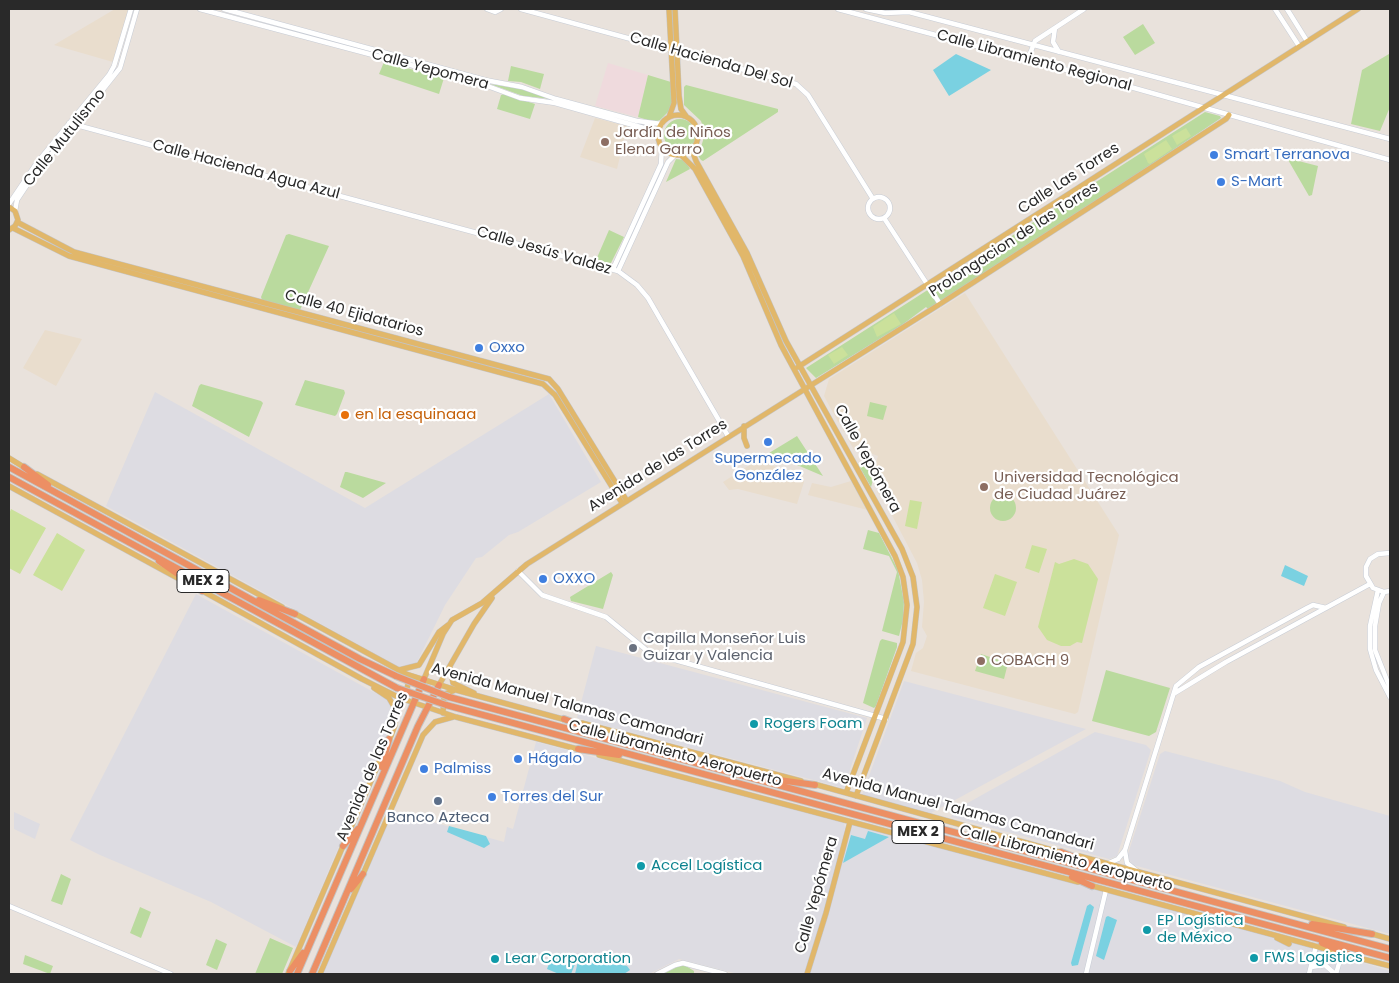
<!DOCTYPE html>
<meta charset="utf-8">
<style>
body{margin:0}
#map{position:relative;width:1399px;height:983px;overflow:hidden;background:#e9e2dc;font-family:Poppins,sans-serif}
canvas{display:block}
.frame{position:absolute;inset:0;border:10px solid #292929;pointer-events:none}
</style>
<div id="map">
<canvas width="1399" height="983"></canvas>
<div class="frame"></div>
</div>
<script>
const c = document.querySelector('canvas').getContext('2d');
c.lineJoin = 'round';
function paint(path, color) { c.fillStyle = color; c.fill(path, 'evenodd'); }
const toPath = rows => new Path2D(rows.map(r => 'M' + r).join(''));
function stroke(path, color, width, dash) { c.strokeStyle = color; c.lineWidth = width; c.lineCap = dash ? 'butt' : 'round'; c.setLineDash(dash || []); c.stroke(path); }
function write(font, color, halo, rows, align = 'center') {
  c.font = font + ' Poppins,sans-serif'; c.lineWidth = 4.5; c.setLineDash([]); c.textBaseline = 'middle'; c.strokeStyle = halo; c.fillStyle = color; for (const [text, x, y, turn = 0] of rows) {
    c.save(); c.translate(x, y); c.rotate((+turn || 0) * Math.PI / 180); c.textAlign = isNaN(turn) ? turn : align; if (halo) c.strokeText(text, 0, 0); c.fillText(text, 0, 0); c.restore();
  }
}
const industrial = toPath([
 [155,392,365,508,549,394,601,482,518,532,509,535,482,557,476,558,445,605,416,664,398,666,106,506],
 [196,594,386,699,393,708,394,716,296,947,211,902,100,855,70,840],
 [596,646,867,718,844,788,577,718],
 [904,681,1086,729,931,813,862,795],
 [1095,732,1146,745,1151,750,1117,856,1109,859,951,817,955,810],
 [536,742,844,823,845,828,830,893,851,824,1303,945,1390,971,1390,974,738,974,679,959,649,974,323,974,392,814,397,812,504,842,507,827,513,829],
 [1165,751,1280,781,1305,792,1390,816,1390,934,1133,865,1127,857,1160,754],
 [14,812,40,824,35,839,14,829]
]);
const education = toPath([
 [115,9,129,9,113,62,54,45],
 [595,118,627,126,617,169,580,157],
 [965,293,1119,535,1078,712,1075,714,911,671,916,653,923,648,927,636,922,627,924,602,922,580,917,563,883,498,877,492,880,485,882,485,884,475,879,473,875,466,878,456,870,453,870,457,854,450,848,439,849,433,843,431,843,424,838,422,824,396,829,379],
 [45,330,82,339,56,386,23,368],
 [759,459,803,480,804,482,797,504,738,489,729,490,723,482],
 [851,481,868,510,808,495,812,483,831,487]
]);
const medical = toPath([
 [608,63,648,75,638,117,595,106]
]);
const green = toPath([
 [1143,24,1155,43,1135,55,1123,37],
 [1389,54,1390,107,1380,131,1351,124,1362,70],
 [384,62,444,78,439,94,379,74],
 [511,66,544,74,540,89,521,82,508,81],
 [648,75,671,82,671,109,660,120,654,122,638,117],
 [490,84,522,89,551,99,523,96],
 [686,85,778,109,778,112,703,161,701,160,697,154,701,147,705,134,701,121,684,105,684,87],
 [504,94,535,104,530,119,497,109,501,95],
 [1205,112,1220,116,1221,118,971,285,928,309,926,307,902,325,816,378,806,368],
 '664 135a16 16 0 1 1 32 0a16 16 0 1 1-32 0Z',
 [1287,158,1318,166,1312,195,1309,196],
 [676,159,685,160,690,169,666,182],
 [609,230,624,237,610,265,596,260],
 [289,234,329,246,300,310,262,300,261,297,286,235],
 [305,380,344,390,345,393,337,414,335,416,295,405],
 [201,384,261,401,263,403,249,437,192,406,199,386],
 [870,402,887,406,883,420,867,416],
 [797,436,823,476,769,453],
 [861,463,872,471,874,476,871,487,858,464],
 [345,472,347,472,386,483,363,498,340,487],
 '990 508a13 13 0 1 1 26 0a13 13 0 1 1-26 0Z',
 [868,530,879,533,898,570,904,602,903,620,899,636,882,631,897,572,889,556,863,549],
 [611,572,613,575,603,609,571,601,570,597],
 [882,639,897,643,897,647,876,706,874,708,863,703,880,641],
 [981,654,1008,663,1004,679,975,671],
 [1106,670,1170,688,1156,732,1149,736,1092,721],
 [61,874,71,879,62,905,51,901],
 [140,907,151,912,141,938,130,933],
 [270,938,293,948,282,974,255,974],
 [216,939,227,944,217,970,206,965],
 [25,955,53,966,50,974,23,964],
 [683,964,694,971,694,973,663,974]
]);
const pitch = toPath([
 [1186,128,1191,136,1177,145,1172,136],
 [1166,140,1172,149,1150,164,1148,163,1144,154],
 [894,313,901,324,877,337,873,327],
 [842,347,848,355,834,364,828,355],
 [910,500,922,502,917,529,905,526],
 [11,509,46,528,20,574,9,568,9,514],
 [57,533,85,550,62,591,33,575],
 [1032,545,1047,549,1039,573,1025,568],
 [1074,559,1088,564,1098,579,1082,643,1077,642,1070,646,1061,646,1047,640,1038,627,1055,562,1059,564],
 [995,574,1017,582,1005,616,983,608]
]);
const water = toPath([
 [956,54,991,70,949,96,933,70],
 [1285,565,1308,576,1304,586,1281,576],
 [449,826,486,836,490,844,484,848,447,832],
 [868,831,889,837,843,863,851,835,865,839],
 [1090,904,1094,907,1078,965,1072,966,1071,963,1087,906],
 [1108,916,1117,920,1104,960,1096,956,1106,917],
 [552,956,575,964,571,974,559,974,547,969],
 [581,956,627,966,630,970,624,974,575,974,579,957]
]);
const minor = toPath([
 [200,9,482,84,520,98,555,103,658,132],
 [224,9,485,80,522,87,556,99,637,121,662,124],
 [487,9,495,12,501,9],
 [521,9,796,84,808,95,873,199],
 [838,9,1127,86,1390,160],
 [866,9,885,13,909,12,1390,139],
 [1275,9,1299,46],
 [1287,9,1307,41],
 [1055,28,1053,42,1059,52],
 [1028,59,1035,41,1084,9],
 [69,123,618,271,637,285,648,298,728,436],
 '868 208a11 11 0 1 1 22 0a11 11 0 1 1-22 0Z',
 [9,204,36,164,109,75,114,66,131,9],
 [15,211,17,200,27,185,120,68,137,9],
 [884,218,940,304],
 [613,269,661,164,662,147],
 [618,271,668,162,675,155],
 [1390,553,1378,554,1370,559,1366,567,1366,576,1373,588,1384,592,1390,591],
 [518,571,542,595,606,617,650,653,886,719],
 [1378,590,1370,626,1370,649,1376,670,1390,697],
 [1384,592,1379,603,1375,626,1375,650,1390,688],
 [1175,693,1226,662,1370,584],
 [1125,851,1127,863,1137,871],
 [1109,863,1118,859,1125,850,1176,686,1199,667,1307,608,1313,605,1326,608],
 [9,906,171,974],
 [1311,967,1325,965,1335,974],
 [657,974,675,965,683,963,725,974],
 [1086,974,1106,890],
 [1309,974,1316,946],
 [1336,974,1342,953]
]);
const major = toPath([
 [675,9,679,96,681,109,686,116],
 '658 135a20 20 0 1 1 40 0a20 20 0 1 1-40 0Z',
 [669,117,674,103,669,9],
 [692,150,696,161,747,253,786,341,902,549,913,577,917,607,913,644,856,796],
 [681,155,695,169,743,256,781,345,895,556,903,577,907,605,903,642,846,793],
 [9,207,15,211,18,220,15,226,9,230],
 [17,222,74,252,549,379,558,389,627,501],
 [13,228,69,256,543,384,555,395,622,503],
 [798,367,1358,9],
 [744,426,744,438,747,446],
 [9,458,27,469],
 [37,474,282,607],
 [9,486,183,581],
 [199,589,362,679,400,698,456,717,581,750],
 [292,612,406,674,456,690,566,720],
 [450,668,453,683,474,693],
 [399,670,419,665,439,632,448,625],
 [424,679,443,634,452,620,482,603,527,564,940,304,1226,119,1229,115],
 [439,685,474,624,492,598],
 [374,688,389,698,396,710,395,725,389,741],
 [400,698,407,689,409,679],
 [443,713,444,694,453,691],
 [582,723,801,781],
 [599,755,1078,882],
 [814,784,1063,853],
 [1079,856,1344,927],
 [1089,885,1337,952],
 [1369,933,1390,939],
 [1277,938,1289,944],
 [1347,955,1390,966],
 [288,974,383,753],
 [320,974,423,735,435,722,453,717],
 [807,974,826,913,850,822]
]);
const highway = toPath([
 [9,467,360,659,396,676],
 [24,467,48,485],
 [9,477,397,688],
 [159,561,202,591],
 [259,600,295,614],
 [449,697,1390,949],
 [446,705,1390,958],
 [564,719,601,733],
 [578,749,619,755],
 [382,767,389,739],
 [772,779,815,785],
 [343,846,358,829],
 [1061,852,1102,868],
 [1072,877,1092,886],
 [351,889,363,874],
 [1312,924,1372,934],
 [1322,943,1350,955],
 [290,971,303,953],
 [297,974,424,679],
 [312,974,418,726,439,685]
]);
const highwayBridge = toPath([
 [396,676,449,697],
 [397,688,446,705]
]);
const markers = [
 [605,142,5,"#8d6e63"],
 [1214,155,5,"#3f7fe0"],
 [1221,182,5,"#3f7fe0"],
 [479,348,5,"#3f7fe0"],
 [345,415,5,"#e8710a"],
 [768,442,5,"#3f7fe0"],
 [984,487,5,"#8d6e63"],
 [543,579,5,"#3f7fe0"],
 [633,648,5,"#6b7280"],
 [981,661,5,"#8d6e63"],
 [754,724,5,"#0f9aa8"],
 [518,759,5,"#3f7fe0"],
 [424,769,5,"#3f7fe0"],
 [492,797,5,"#3f7fe0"],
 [438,801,5,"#5c6f8a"],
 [641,866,5,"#0f9aa8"],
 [1147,930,5,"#0f9aa8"],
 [1254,958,5,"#0f9aa8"],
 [495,959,5,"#0f9aa8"]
];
const shields = [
 [203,581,52],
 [918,832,52]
];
const shieldNames = [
 ["MEX 2",203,581],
 ["MEX 2",918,832]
];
const streetNames = [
 ["Calle Hacienda Del Sol",711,61,16],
 ["Calle Libramiento Regional",1034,61,15],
 ["Calle Yepomera",430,70,15],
 ["Calle Mutulismo",65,138,-51],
 ["Calle Hacienda Agua Azul",246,170,15],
 ["Calle Las Torres",1069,179,-33],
 ["Prolongacion de las Torres",1014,240,-33],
 ["Calle Jesús Valdez",544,251,16],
 ["Calle 40 Ejidatarios",354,314,15],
 ["Calle Yepómera",867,459,61],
 ["Avenida de las Torres",658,466,-32],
 ["Avenida Manuel Talamas Camandari",567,705,15],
 ["Calle Libramiento Aeropuerto",675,754,15],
 ["Avenida de las Torres",373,767,-67],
 ["Avenida Manuel Talamas Camandari",958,810,15],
 ["Calle Libramiento Aeropuerto",1066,859,15],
 ["Calle Yepómera",817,895,-74]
];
const educationNames = [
 ["Jardín de Niños",615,133],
 ["Elena Garro",615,150],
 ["Universidad Tecnológica",994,478],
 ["de Ciudad Juárez",994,495],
 ["COBACH 9",991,661]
];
const shopNames = [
 ["Smart Terranova",1224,155],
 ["S-Mart",1231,182],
 ["Oxxo",489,348],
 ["Supermecado",768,459,"center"],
 ["González",768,476,"center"],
 ["OXXO",553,579],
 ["Hágalo",528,759],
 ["Palmiss",434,769],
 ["Torres del Sur",502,797]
];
const foodNames = [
 ["en la esquinaaa",355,415]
];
const worshipNames = [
 ["Capilla Monseñor Luis",643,639],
 ["Guizar y Valencia",643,656]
];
const cultureNames = [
 ["Rogers Foam",764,724],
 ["Accel Logística",651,866],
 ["EP Logística",1157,921],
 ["de México",1157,938],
 ["FWS Logistics",1264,958],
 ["Lear Corporation",505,959]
];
const serviceNames = [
 ["Banco Azteca",438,818]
];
paint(industrial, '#dddce2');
paint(education, '#e9ddcd');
paint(medical, '#efdadd');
paint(green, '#bada9e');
paint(pitch, '#cbe19b');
paint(water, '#7ad1e1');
stroke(minor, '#c7ccd5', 5.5);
stroke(major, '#c3c3c3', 6);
stroke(highway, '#c3c3c3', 8);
stroke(minor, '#fff', 4.5);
stroke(major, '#e1b76a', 5);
stroke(highway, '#ec8f64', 6);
stroke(highwayBridge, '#c3c3c3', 8, []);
stroke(highwayBridge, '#ec8f64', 6);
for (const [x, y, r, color] of markers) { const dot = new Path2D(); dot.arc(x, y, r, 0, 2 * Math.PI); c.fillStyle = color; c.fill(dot); stroke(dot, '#fff', 2); }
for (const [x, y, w] of shields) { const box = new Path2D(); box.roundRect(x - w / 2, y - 11.5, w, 23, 4); c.fillStyle = '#fff'; c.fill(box); stroke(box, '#292929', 1); }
write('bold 14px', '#292929', null, shieldNames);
write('15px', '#292929', '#fff', streetNames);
write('15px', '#785e54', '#fff', educationNames, 'left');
write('15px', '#366cbe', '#fff', shopNames, 'left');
write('15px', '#c56008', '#fff', foodNames, 'left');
write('15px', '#5b616d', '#fff', worshipNames, 'left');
write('15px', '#0d838f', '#fff', cultureNames, 'left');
write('15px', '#4e5e75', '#fff', serviceNames);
</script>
